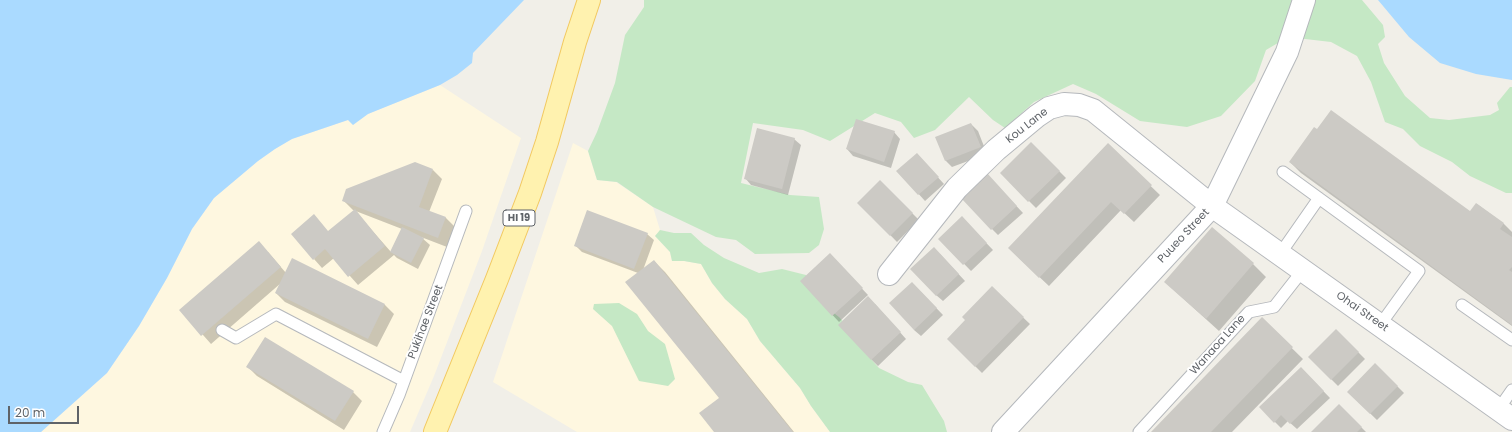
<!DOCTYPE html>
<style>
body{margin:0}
#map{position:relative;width:1512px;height:432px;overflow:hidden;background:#f1efe8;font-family:Poppins,sans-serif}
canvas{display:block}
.scale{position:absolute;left:8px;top:406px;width:71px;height:18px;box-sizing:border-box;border:2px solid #5f6368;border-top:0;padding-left:5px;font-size:12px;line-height:14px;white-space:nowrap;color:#5f6368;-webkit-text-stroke:3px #fff;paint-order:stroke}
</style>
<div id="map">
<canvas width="1512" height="432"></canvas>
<div class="scale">20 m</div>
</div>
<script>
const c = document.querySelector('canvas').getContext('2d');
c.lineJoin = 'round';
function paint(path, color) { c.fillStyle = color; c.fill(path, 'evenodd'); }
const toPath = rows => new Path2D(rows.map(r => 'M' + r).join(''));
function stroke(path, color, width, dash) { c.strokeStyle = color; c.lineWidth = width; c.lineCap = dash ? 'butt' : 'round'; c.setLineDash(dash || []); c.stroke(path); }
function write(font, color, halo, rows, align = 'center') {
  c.font = font + ' Poppins,sans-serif'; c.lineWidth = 4; c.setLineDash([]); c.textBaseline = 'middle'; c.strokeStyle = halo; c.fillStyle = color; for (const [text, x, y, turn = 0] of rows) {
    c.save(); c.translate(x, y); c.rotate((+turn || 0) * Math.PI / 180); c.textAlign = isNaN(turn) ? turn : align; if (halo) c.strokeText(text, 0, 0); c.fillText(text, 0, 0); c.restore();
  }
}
const commercial = toPath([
 [440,85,521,138,482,251,434,376,410,432,41,432,107,373,139,326,167,278,192,229,214,198,258,161,275,149,292,139,348,120,353,124,368,114],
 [573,143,588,151,597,180,616,182,653,207,660,230,655,236,670,252,672,261,684,261,701,264,712,283,725,299,747,319,760,341,800,388,811,406,830,432,577,432,493,382]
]);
const green = toPath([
 [644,0,1362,0,1383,25,1385,37,1378,44,1384,63,1405,96,1430,118,1449,120,1490,115,1499,110,1497,103,1510,87,1512,87,1512,193,1506,193,1470,176,1452,162,1420,146,1403,129,1385,122,1371,82,1357,56,1331,42,1288,37,1266,50,1255,81,1221,116,1187,127,1140,121,1096,94,1073,84,1034,102,1005,128,993,120,969,97,935,130,914,138,901,122,875,113,830,141,803,130,753,123,741,183,790,195,819,197,824,229,819,245,809,253,755,254,736,240,716,237,653,207,617,182,597,180,588,151,597,132,615,83,625,35,644,7],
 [660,230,674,233,691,233,704,245,724,258,759,273,782,269,806,275,820,302,839,317,852,331,862,349,879,368,908,382,922,385,944,421,947,432,830,432,811,406,800,388,760,341,747,319,725,299,712,283,701,264,684,261,672,261,670,252,655,236],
 [619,303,637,314,648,331,665,344,675,379,668,386,639,381,612,326,593,309,594,304]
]);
const water = toPath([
 [0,0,524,0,473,53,472,63,457,75,440,85,368,114,353,125,348,120,292,139,275,149,258,161,214,198,192,229,167,278,139,326,107,373,41,432,0,432],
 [1378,0,1512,0,1512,80,1476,74,1440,63,1409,37]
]);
const shadow = toPath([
 [971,124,978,131,987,154,952,167,946,161,936,138],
 [894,132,900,139,891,168,853,156,847,149],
 [794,139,801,145,788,195,751,185,745,178],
 [1031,143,1066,178,1036,208,1001,173],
 [1108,145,1160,195,1134,222,1121,210,1049,286,1018,257],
 [923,161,944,184,925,201,898,171],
 [1290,162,1471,212,1477,204,1504,224,1512,232,1512,326,1301,173],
 [433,170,442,179,429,212,446,218,455,227,447,247,421,237,430,245,418,269,397,258,394,255,358,285,334,258,322,268,314,259,329,232,355,211,391,252,402,229,353,210,344,201],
 [880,181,919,220,897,242,859,203],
 [993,181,1023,213,998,235,992,229],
 [968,224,993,250,971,271,940,239],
 [647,234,654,240,643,270,654,261,665,272,794,432,715,432,720,398,638,273,582,252,575,245],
 [268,252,286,273,385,305,394,314,377,347,285,302,276,293,281,283,211,344,181,310],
 [940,254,965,281,943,301,936,295],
 [836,261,868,295,839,322,801,281],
 [1253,264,1266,277,1219,331,1165,282],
 [992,288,1030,324,982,373,948,339,966,320],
 [918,289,943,315,921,336,914,330],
 [875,304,906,339,878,366,871,359],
 [1262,319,1303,359,1232,432,1152,432],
 [1336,330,1365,359,1338,386,1309,357],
 [1375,364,1404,393,1377,420,1348,392],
 [248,367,353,392,362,401,344,430,257,376],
 [1301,368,1330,398,1297,429,1288,421,1281,428,1260,407],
 [1339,405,1366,432,1313,432]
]);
const building = toPath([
 [1331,110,1470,211,1476,203,1504,223,1500,229,1512,237,1512,267,1509,270,1512,272,1512,325,1289,162,1314,127,1317,129],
 [856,119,895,131,884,162,846,149],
 [971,123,981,147,945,161,935,137],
 [757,128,795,138,782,189,744,179],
 [1031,142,1060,171,1028,202,1000,173],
 [1108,143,1152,185,1124,214,1111,202,1039,278,1008,248],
 [917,153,939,177,918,195,896,171],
 [415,162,433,169,419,207,446,217,438,238,342,201,346,189],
 [987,173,1017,206,991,230,961,198],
 [880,180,913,213,890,236,857,203],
 [355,209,385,246,348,277,325,249,313,260,291,234,314,214,328,231],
 [587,210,648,233,634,269,574,246],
 [962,216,987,243,963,265,938,239],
 [402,227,424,238,411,263,390,252],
 [1212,227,1254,263,1206,319,1164,282],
 [259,241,281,267,201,336,179,310],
 [934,247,959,274,936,296,910,269],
 [830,253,863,288,832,316,800,281],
 [292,258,385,304,368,339,275,293],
 [654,260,793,432,714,432,699,413,719,398,625,282],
 [912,282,937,308,914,330,889,303],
 [992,286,1024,317,975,367,947,339,965,320,962,317],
 [868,296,901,332,871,360,838,325],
 [1262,317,1293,347,1211,432,1151,432],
 [1336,329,1359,352,1331,380,1308,357],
 [265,337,354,391,335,421,246,367],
 [1375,363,1398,386,1370,414,1347,392],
 [1301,367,1324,391,1290,424,1281,415,1274,423,1259,407],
 [1339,404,1362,427,1357,432,1311,432]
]);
const lane = toPath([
 [1283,172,1419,271,1380,325],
 [1280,254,1319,198],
 [1462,305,1512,340],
 [222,330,236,338,276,314,404,381],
 [1498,410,1512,390],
 [383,432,399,395,466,211],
 [1139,432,1249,312,1274,307,1303,270]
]);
const street = toPath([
 [889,274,957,188,996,150,1037,116,1049,108,1064,104,1079,105,1093,110,1212,206,1512,419],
 [1003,432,1212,206,1287,52,1304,0]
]);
const primary = toPath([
 [435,432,497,279,530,193,547,142,575,42,589,0]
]);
const shields = [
 [519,218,32]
];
const shieldNames = [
 ["HI 19",519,218]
];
const streetNames = [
 ["Kou Lane",1027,126,-38],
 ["Puueo Street",1184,236,-47],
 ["Ohai Street",1362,312,35],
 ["Pukihae Street",426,322,-69],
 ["Wanaoa Lane",1218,345,-48]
];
paint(commercial, '#fef7e0');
paint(green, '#c5e8c5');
paint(water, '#aadaff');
paint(shadow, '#0003');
paint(building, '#cccac5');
stroke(lane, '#b5b8bc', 13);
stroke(street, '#b5b8bc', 24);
stroke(primary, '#f2c960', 24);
stroke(lane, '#fff', 11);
stroke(street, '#fff', 22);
stroke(primary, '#fff2af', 22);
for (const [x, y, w] of shields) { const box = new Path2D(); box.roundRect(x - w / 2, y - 8, w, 16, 3); c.fillStyle = '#fff'; c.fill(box); stroke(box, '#5f6368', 1); }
write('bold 10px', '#5f6368', null, shieldNames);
write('11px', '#5f6368', '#fff', streetNames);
</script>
